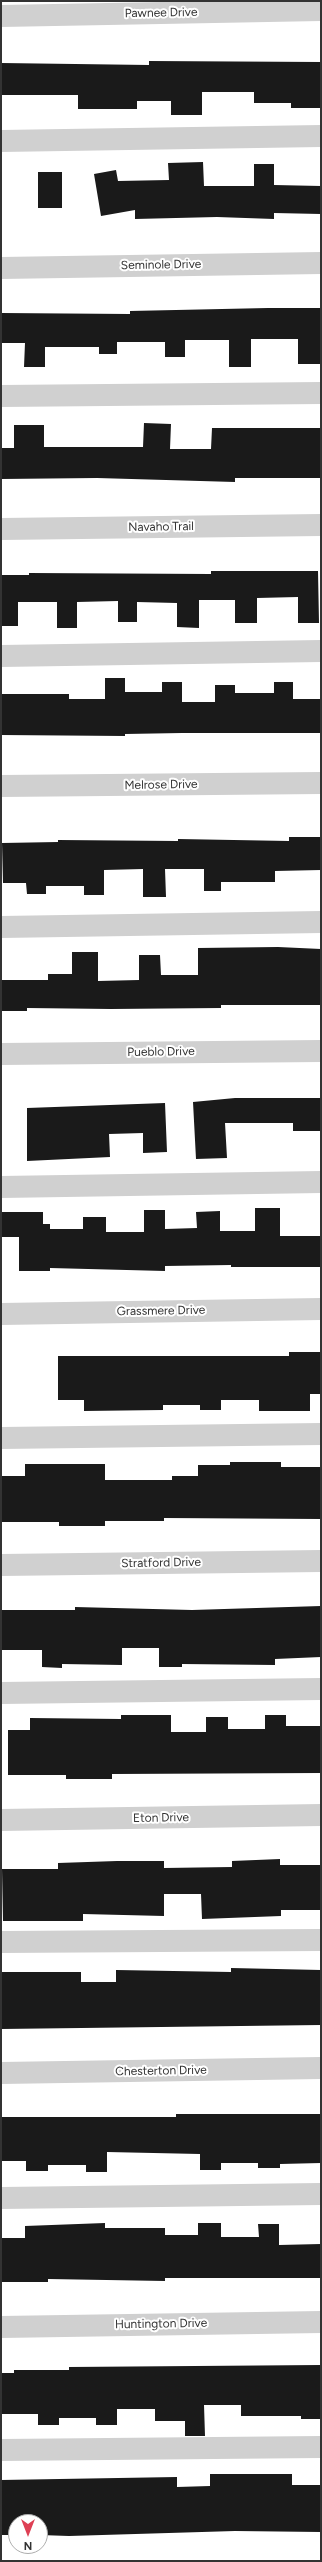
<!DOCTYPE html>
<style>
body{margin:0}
#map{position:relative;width:322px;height:2562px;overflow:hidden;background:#fff;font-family:Figtree,sans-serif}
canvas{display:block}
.frame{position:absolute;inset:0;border:2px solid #333;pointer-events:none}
.north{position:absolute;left:8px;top:2514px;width:40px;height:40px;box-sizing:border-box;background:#fff;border:1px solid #adadad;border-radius:50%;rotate:180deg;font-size:11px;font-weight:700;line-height:16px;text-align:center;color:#333}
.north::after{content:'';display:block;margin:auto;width:14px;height:18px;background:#de4054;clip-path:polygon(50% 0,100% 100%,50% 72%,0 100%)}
</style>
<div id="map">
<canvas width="322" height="2562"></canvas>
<div class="frame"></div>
<div class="north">N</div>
</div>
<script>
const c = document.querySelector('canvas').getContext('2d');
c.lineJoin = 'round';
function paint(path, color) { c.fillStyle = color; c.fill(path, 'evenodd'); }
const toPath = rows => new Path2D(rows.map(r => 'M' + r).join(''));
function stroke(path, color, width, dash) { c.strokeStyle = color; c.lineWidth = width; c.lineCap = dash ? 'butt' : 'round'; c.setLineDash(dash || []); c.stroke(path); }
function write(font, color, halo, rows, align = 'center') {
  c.font = font + ' Figtree,sans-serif'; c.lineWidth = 4; c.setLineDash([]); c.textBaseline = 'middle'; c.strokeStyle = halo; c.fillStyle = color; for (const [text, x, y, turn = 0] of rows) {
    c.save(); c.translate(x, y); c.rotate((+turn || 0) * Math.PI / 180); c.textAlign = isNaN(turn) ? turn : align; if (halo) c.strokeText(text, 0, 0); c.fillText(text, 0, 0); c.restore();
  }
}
const building = toPath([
 [149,61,321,62,321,108,291,108,291,103,254,103,254,92,202,92,202,115,171,115,171,101,137,101,137,109,78,109,78,95,1,95,1,63,149,65],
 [203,162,204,186,254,186,254,164,274,164,274,185,321,186,321,214,274,213,274,219,217,217,135,219,135,210,101,216,94,174,116,170,118,181,169,180,168,163],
 [38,172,62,172,62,208,38,208],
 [268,308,320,308,320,364,298,364,298,339,251,339,251,367,229,367,229,340,185,340,185,357,165,357,165,342,117,342,117,354,99,354,99,347,45,347,45,367,24,367,25,343,1,343,1,313,130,314,130,311],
 [144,423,171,424,170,449,211,449,212,428,321,428,321,478,235,478,235,482,97,478,1,479,1,448,14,448,14,425,44,425,44,447,143,447],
 [211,571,318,571,319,623,298,623,298,597,257,598,257,623,235,623,235,600,199,600,199,628,177,627,177,603,137,602,137,622,118,622,118,601,77,602,77,628,57,628,57,602,18,602,18,626,1,626,1,575,29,575,29,573,211,574],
 [105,678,125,678,125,692,162,692,162,682,182,682,182,702,215,702,215,685,235,685,235,693,274,693,274,682,293,682,293,699,321,699,321,733,182,733,125,734,125,736,1,735,1,694,69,694,69,699,105,699],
 [289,837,321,837,321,870,275,871,275,882,221,882,221,891,204,891,204,869,165,869,166,897,143,897,143,869,104,870,104,895,84,895,84,886,46,886,46,894,27,894,26,883,3,883,2,843,58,842,58,840,178,841,178,839,289,841],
 [278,947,321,949,321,1005,221,1005,221,1008,111,1009,27,1008,27,1011,1,1011,1,980,48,980,48,974,72,974,72,952,98,952,98,981,139,980,139,955,160,955,161,975,198,975,198,948],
 [235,1098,321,1098,321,1131,293,1131,293,1123,225,1123,227,1158,196,1159,193,1102],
 [165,1103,167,1152,143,1153,143,1133,109,1134,110,1157,27,1161,27,1108],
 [255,1208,280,1208,280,1236,321,1236,321,1267,231,1267,231,1265,165,1266,165,1271,50,1268,50,1271,19,1271,19,1237,1,1237,1,1212,43,1212,43,1224,50,1224,50,1229,83,1229,83,1217,106,1217,106,1232,144,1232,144,1210,165,1210,165,1229,197,1228,196,1212,220,1211,220,1231,255,1231],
 [289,1352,321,1352,321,1394,310,1394,310,1411,259,1411,259,1400,221,1400,221,1410,200,1410,200,1405,163,1405,163,1410,84,1411,84,1400,58,1400,58,1356,289,1356],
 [230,1462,281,1462,281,1467,321,1467,321,1519,164,1518,164,1521,105,1521,105,1526,59,1526,59,1522,1,1522,1,1476,25,1476,25,1464,105,1464,105,1480,172,1480,172,1476,198,1476,198,1465,230,1465],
 [321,1606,321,1657,275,1659,275,1665,182,1664,182,1667,159,1667,159,1648,122,1648,122,1665,62,1664,62,1668,42,1667,42,1650,1,1650,1,1610,75,1610,75,1607,192,1610],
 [121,1715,171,1715,171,1732,206,1732,206,1717,228,1717,228,1729,265,1729,265,1715,286,1715,286,1726,321,1726,321,1773,112,1774,112,1779,66,1779,66,1775,8,1775,8,1730,30,1730,30,1718,121,1719],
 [280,1859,280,1865,321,1865,321,1910,281,1910,281,1916,202,1919,201,1894,164,1894,164,1916,83,1914,83,1921,3,1921,2,1869,58,1869,58,1863,117,1861,164,1861,164,1868,232,1867,232,1861],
 [231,1968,321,1970,321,2025,1,2029,1,1972,81,1972,81,1982,116,1982,116,1970,231,1972],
 [176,2114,321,2114,321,2163,280,2164,280,2168,258,2168,258,2163,221,2163,221,2170,200,2170,200,2154,107,2152,107,2172,86,2172,86,2165,48,2165,48,2171,26,2171,26,2161,1,2161,1,2117,176,2117],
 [105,2223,105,2228,165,2228,165,2235,198,2235,198,2223,221,2223,221,2237,259,2237,258,2224,279,2224,279,2245,321,2244,321,2278,165,2278,165,2281,48,2279,48,2282,1,2282,1,2238,25,2238,25,2226],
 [321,2365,321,2419,301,2419,301,2416,241,2416,241,2405,204,2405,205,2436,185,2436,185,2421,155,2421,155,2409,117,2409,117,2425,96,2425,96,2418,59,2418,59,2425,38,2425,38,2414,1,2414,1,2373,14,2373,14,2370,69,2370,69,2367],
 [210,2474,292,2474,292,2485,321,2485,321,2532,235,2531,69,2536,40,2535,40,2522,16,2522,16,2535,1,2535,1,2480,177,2477,177,2487,210,2486]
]);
const minor = toPath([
 [1,16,321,10],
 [1,141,321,136],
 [1,268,321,263],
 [1,396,321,393],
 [1,529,321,525],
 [1,656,321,651],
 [1,786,321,783],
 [1,927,321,922],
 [1,1054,321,1051],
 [1,1187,321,1182],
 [1,1314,321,1309],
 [1,1438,321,1434],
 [1,1565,321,1561],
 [1,1693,321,1689],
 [1,1820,321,1815],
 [1,1942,321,1940],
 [1,2073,321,2068],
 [1,2198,321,2194],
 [1,2327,321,2322],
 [1,2450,321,2447]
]);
const streetNames = [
 ["Pawnee Drive",161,13,-1],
 ["Seminole Drive",161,265,-1],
 ["Navaho Trail",161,527,-1],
 ["Melrose Drive",161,785,-1],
 ["Pueblo Drive",161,1052,-1],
 ["Grassmere Drive",161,1311,-1],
 ["Stratford Drive",161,1563,-1],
 ["Eton Drive",161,1818,-1],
 ["Chesterton Drive",161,2071,-1],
 ["Huntington Drive",161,2324,-1]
];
paint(building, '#1a1a1a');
stroke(minor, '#d0d0d0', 22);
write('12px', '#333', '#fff', streetNames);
</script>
